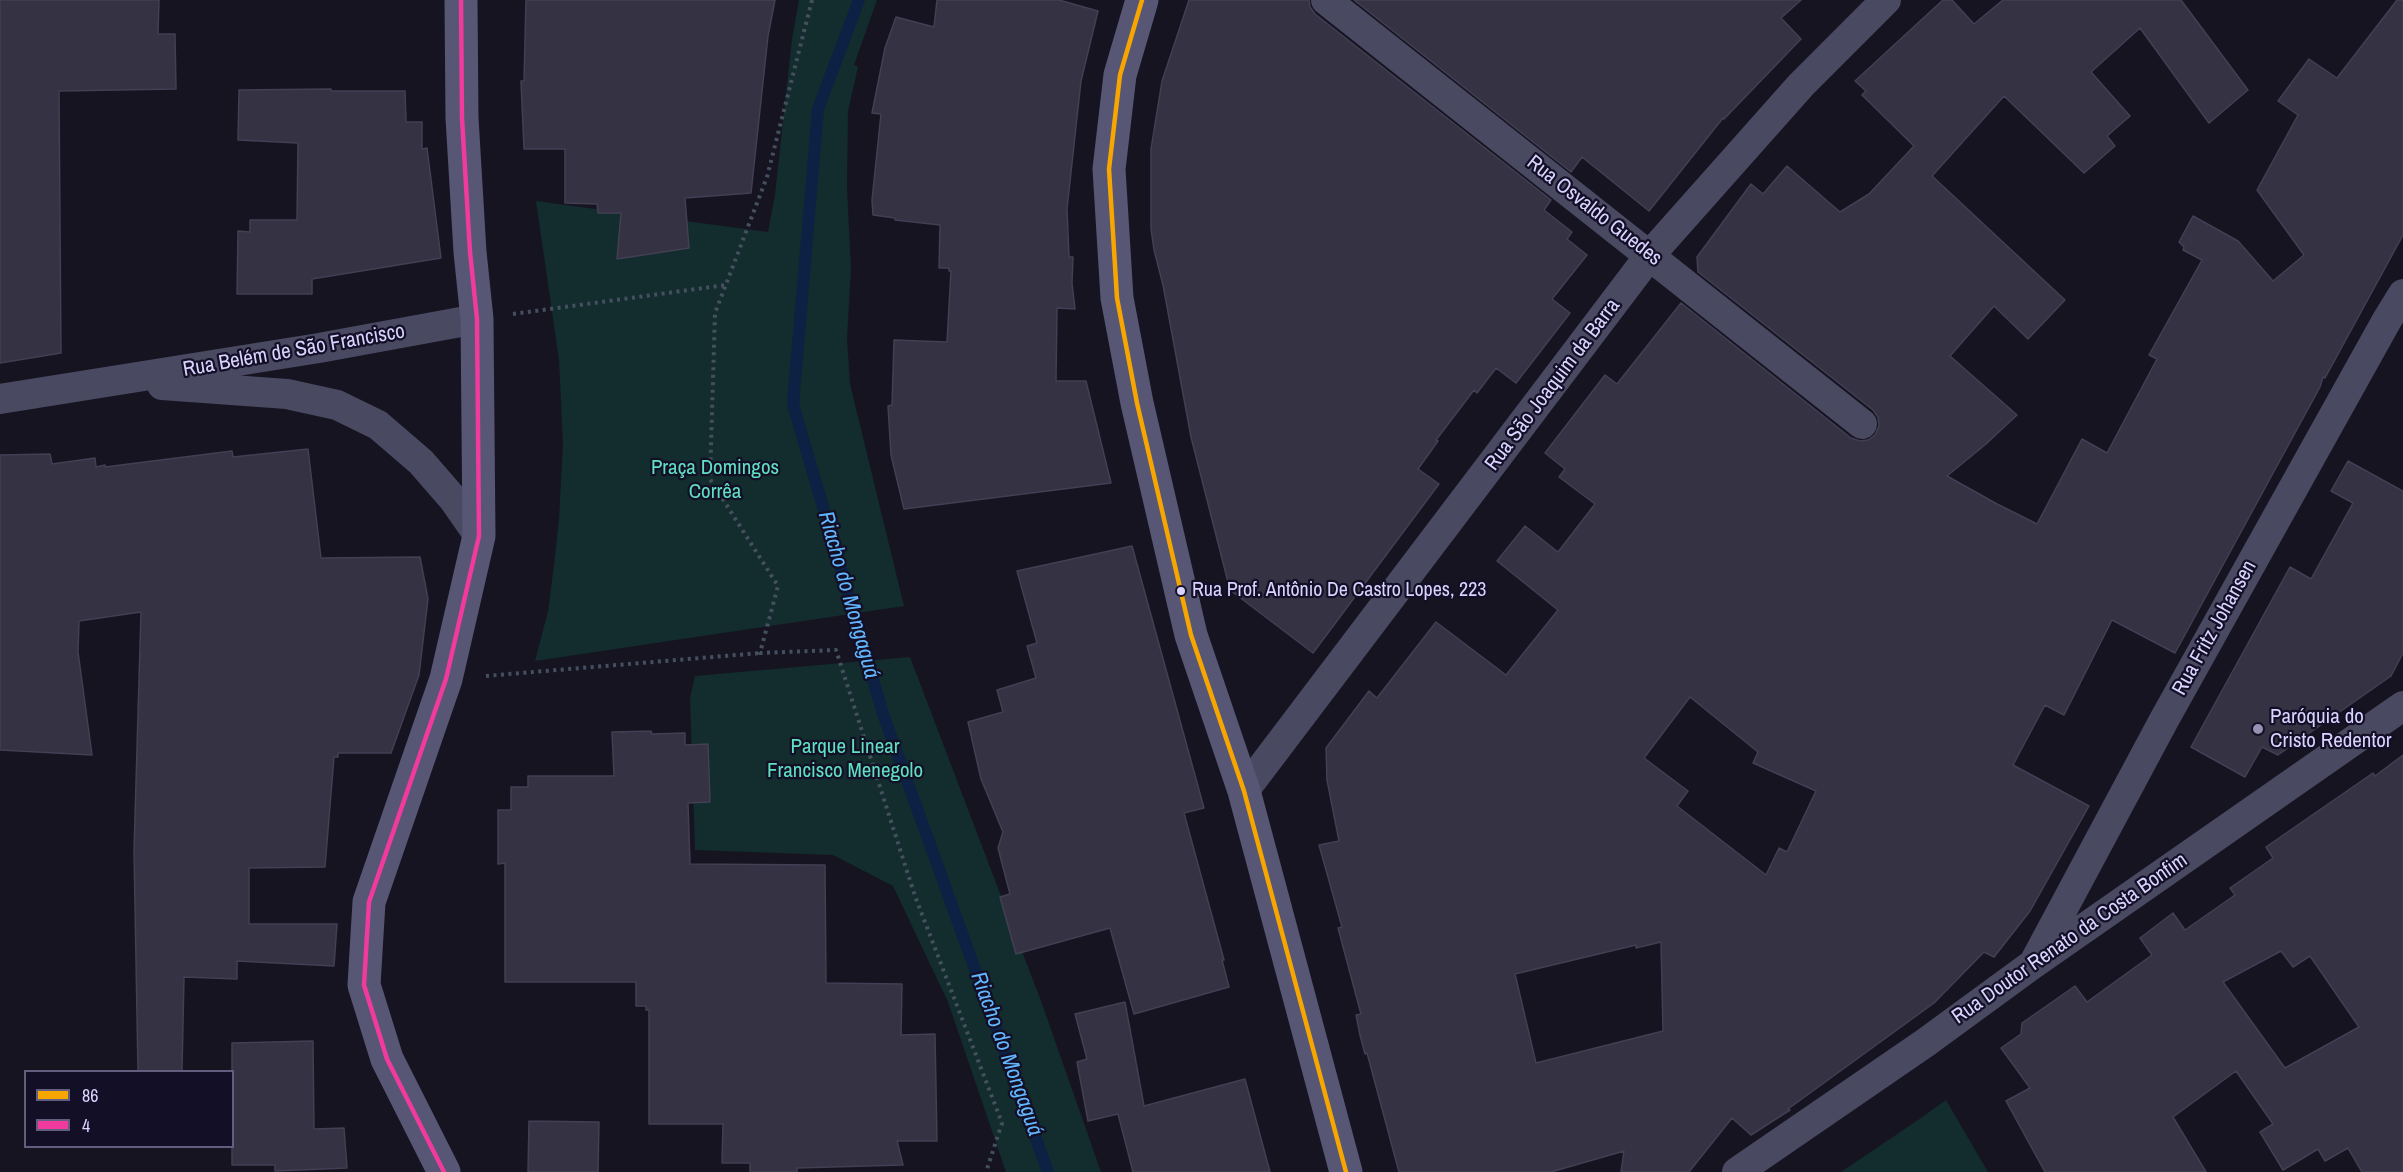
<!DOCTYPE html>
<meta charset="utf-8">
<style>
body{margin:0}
#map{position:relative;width:2403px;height:1172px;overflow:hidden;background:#161421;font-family:"Archivo Narrow",sans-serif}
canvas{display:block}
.legend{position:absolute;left:24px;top:1070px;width:210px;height:78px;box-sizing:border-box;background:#130f26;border:2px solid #625e7d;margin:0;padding:8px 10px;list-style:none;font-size:18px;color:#d9d4ff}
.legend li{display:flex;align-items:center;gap:12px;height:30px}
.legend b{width:30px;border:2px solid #625e7d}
</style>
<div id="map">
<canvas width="2403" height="1172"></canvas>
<ul class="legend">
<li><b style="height:8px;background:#f7a600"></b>86</li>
<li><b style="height:8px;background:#f13a9d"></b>4</li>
</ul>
</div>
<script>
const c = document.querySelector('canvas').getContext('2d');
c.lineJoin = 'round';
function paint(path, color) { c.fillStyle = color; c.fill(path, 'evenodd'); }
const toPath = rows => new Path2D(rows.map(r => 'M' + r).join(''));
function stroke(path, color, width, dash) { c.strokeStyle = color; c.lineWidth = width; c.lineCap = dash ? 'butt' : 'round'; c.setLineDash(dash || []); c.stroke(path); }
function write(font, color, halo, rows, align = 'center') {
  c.font = font + ' "Archivo Narrow",sans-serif'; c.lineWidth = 4.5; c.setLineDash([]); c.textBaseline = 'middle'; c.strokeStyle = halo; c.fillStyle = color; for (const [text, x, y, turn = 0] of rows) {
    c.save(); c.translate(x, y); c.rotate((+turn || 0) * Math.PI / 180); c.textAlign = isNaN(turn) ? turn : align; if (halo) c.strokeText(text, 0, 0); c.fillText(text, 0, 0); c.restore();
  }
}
const green = toPath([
 [799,0,877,0,854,65,858,67,848,111,847,188,851,269,847,339,850,384,904,606,535,661,548,611,554,565,559,519,563,444,559,360,536,201,768,232,775,195,792,39],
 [910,657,1041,1001,1101,1172,1006,1172,948,1002,893,886,833,855,695,850,690,698,695,676],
 [1946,1100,1988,1172,1841,1172,1918,1120]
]);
const stream = toPath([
 [859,0,818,109,793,404,883,714,1048,1172]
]);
const building = toPath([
 [0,0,159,0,158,34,175,34,176,89,59,91,61,353,0,363,0,0],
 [526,0,775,0,768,36,751,193,685,198,689,248,617,259,621,213,598,213,597,204,565,203,565,149,524,149,521,81,524,81,526,0],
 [937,0,1059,0,1098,11,1081,81,1067,209,1069,257,1073,257,1072,283,1075,309,1057,308,1056,381,1086,381,1111,483,904,509,891,455,888,406,892,405,894,340,947,342,951,271,949,271,949,268,939,268,940,225,895,220,895,218,873,215,872,200,881,114,872,113,885,48,896,17,934,27,937,0],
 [1189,0,1309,0,1310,7,1315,14,1551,200,1544,210,1572,232,1567,239,1587,255,1552,299,1570,313,1516,383,1496,368,1477,393,1474,390,1436,440,1438,441,1418,469,1439,484,1313,653,1230,590,1191,437,1163,285,1154,250,1151,229,1151,149,1162,81,1189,0],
 [1354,0,1801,0,1781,18,1801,39,1724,119,1723,118,1649,211,1582,157,1571,172,1354,0],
 [1943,0,1952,0,1974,24,2003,0,2181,0,2248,90,2209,123,2140,28,2091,72,2130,116,2107,136,2115,146,2084,173,2004,96,1932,176,2065,300,2028,339,1994,306,1950,356,2017,415,1986,444,1947,476,1997,504,2037,524,2082,439,2107,453,2157,359,2149,355,2202,260,2183,250,2184,247,2179,242,2193,216,2238,241,2273,281,2304,255,2257,190,2298,115,2278,101,2309,59,2337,78,2397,0,2403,0,2403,235,2325,378,2323,377,2320,387,2175,653,2112,620,2064,715,2045,705,2013,765,2089,806,2030,911,1994,957,1984,952,1934,1003,1788,1109,1790,1110,1751,1135,1732,1118,1689,1172,1621,1172,1624,1151,1551,1172,1399,1172,1367,1053,1365,1054,1360,1035,1356,1015,1361,1014,1338,928,1342,927,1319,845,1339,841,1327,780,1326,748,1369,691,1377,698,1436,622,1506,675,1558,610,1497,561,1525,526,1558,552,1595,504,1559,477,1565,469,1545,453,1605,375,1617,384,1681,303,1851,438,1860,441,1868,440,1875,435,1879,426,1878,417,1873,410,1698,272,1697,257,1751,184,1763,194,1787,166,1840,212,1869,194,1914,146,1862,95,1866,91,1855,81,1943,0],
 [1690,697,1758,752,1753,763,1816,791,1787,852,1779,848,1766,875,1677,806,1688,791,1644,758,1690,697],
 [1661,942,1663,1031,1536,1063,1515,974,1636,945,1636,948,1661,942],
 [331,89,331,91,405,91,406,122,422,122,422,149,427,148,441,258,312,279,312,294,237,294,238,231,250,232,250,220,297,220,298,143,238,140,239,90,331,89],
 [308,449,321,558,420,557,428,599,419,675,391,753,338,753,338,757,334,757,325,867,249,868,249,924,337,924,334,966,237,961,237,979,184,977,182,1071,138,1071,134,851,141,612,79,621,78,652,92,755,0,750,0,455,50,454,52,464,95,458,96,467,105,465,105,467,232,451,233,457,308,449],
 [2348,461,2403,491,2403,653,2391,676,2278,755,2262,747,2245,777,2191,747,2290,567,2311,579,2327,550,2353,503,2331,491,2348,461],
 [1132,546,1204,808,1184,813,1224,960,1222,960,1229,987,1134,1014,1110,928,1016,954,1000,897,1010,894,998,848,1003,832,981,779,968,722,1003,712,997,690,1036,678,1027,646,1037,643,1017,571,1132,546],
 [651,731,652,734,685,733,685,745,708,744,710,802,688,803,690,864,825,865,826,983,902,984,901,1035,935,1034,937,1141,897,1141,903,1165,797,1168,797,1172,750,1172,750,1163,722,1163,723,1124,649,1124,649,1010,646,1010,646,1006,636,1006,636,982,505,982,505,863,498,864,498,810,511,810,511,787,528,787,528,776,614,776,612,732,651,731],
 [2403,755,2403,1172,2362,1172,2348,1148,2325,1161,2318,1149,2283,1170,2260,1132,2273,1124,2236,1071,2173,1117,2206,1172,2045,1172,2006,1101,2030,1088,2001,1048,2021,1034,2022,1023,2075,986,2087,1002,2152,955,2140,938,2173,913,2185,930,2235,895,2230,888,2273,858,2266,847,2373,773,2375,776,2403,755],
 [2281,951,2293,967,2310,956,2359,1027,2285,1068,2223,982,2281,951],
 [1125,1002,1144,1106,1245,1079,1270,1172,1133,1172,1118,1114,1088,1121,1077,1062,1087,1059,1075,1014,1125,1002],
 [313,1041,314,1129,344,1128,347,1168,275,1171,275,1165,232,1165,232,1043,313,1041],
 [529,1121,599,1122,598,1172,528,1172,529,1121]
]);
const path = toPath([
 [812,0,767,177,715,313,710,479,778,586,760,653,836,650,915,896,1002,1123,986,1172],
 [513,314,726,285],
 [486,676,760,653]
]);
const minor = toPath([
 [1326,0,1862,424],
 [162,385,287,394,337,405,378,425,421,462,454,500,479,536],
 [0,399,319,348,477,319],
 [1244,791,1650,255,1801,85,1886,0],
 [2036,959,2164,720,2387,320,2403,294],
 [1737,1172,1925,1043,2033,964,2403,706]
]);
const secondary = toPath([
 [1142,0,1120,75,1109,169,1117,298,1137,403,1191,635,1244,791,1346,1172],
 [444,1172,387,1059,364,985,369,902,446,679,479,536,477,319,470,252,462,118,461,0]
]);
const bus1 = toPath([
 [1142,0,1120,75,1109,169,1117,298,1137,403,1191,635,1244,791,1346,1172]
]);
const bus2 = toPath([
 [444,1172,387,1059,364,985,369,902,446,679,479,536,477,319,470,252,462,118,461,0]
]);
const markers = [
 [1181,591,5,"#d9d4ff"],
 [2258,729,6,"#9591b1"]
];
const busNames = [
 ["Rua Prof. Antônio De Castro Lopes, 223",1192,591]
];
const streetNames = [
 ["Rua Osvaldo Guedes",1594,211,38],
 ["Rua Belém de São Francisco",294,351,-10],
 ["Rua São Joaquim da Barra",1553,385,-53],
 ["Rua Fritz Johansen",2215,628,-61],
 ["Rua Doutor Renato da Costa Bonfim",2070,939,-35]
];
const parkNames = [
 ["Praça Domingos",715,468],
 ["Corrêa",715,492],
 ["Parque Linear",845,747],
 ["Francisco Menegolo",845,771]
];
const poiNames = [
 ["Paróquia do",2270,717],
 ["Cristo Redentor",2270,741]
];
const waterNames = [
 ["Riacho do Mongaguá",848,595,74],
 ["Riacho do Mongaguá",1006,1054,70]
];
paint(green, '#132c2d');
stroke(stream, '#0d2144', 12);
paint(building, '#343243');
stroke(building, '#433f54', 1.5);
stroke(path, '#44505f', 4, [3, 4.5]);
stroke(minor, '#4a4962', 30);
stroke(secondary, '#575674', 33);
stroke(bus1, '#f7a600', 4.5);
stroke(bus2, '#f13a9d', 4.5);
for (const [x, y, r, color] of markers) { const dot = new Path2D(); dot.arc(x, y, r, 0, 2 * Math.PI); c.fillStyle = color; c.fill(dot); stroke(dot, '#130f26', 2); }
write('20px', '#d9d4ff', '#130f26', busNames, 'left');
write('21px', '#d9d4ff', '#130f26', streetNames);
write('21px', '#5fe0c0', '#130f26', parkNames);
write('21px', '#d9d4ff', '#130f26', poiNames, 'left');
write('italic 22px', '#62b6ff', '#130f26', waterNames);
</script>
